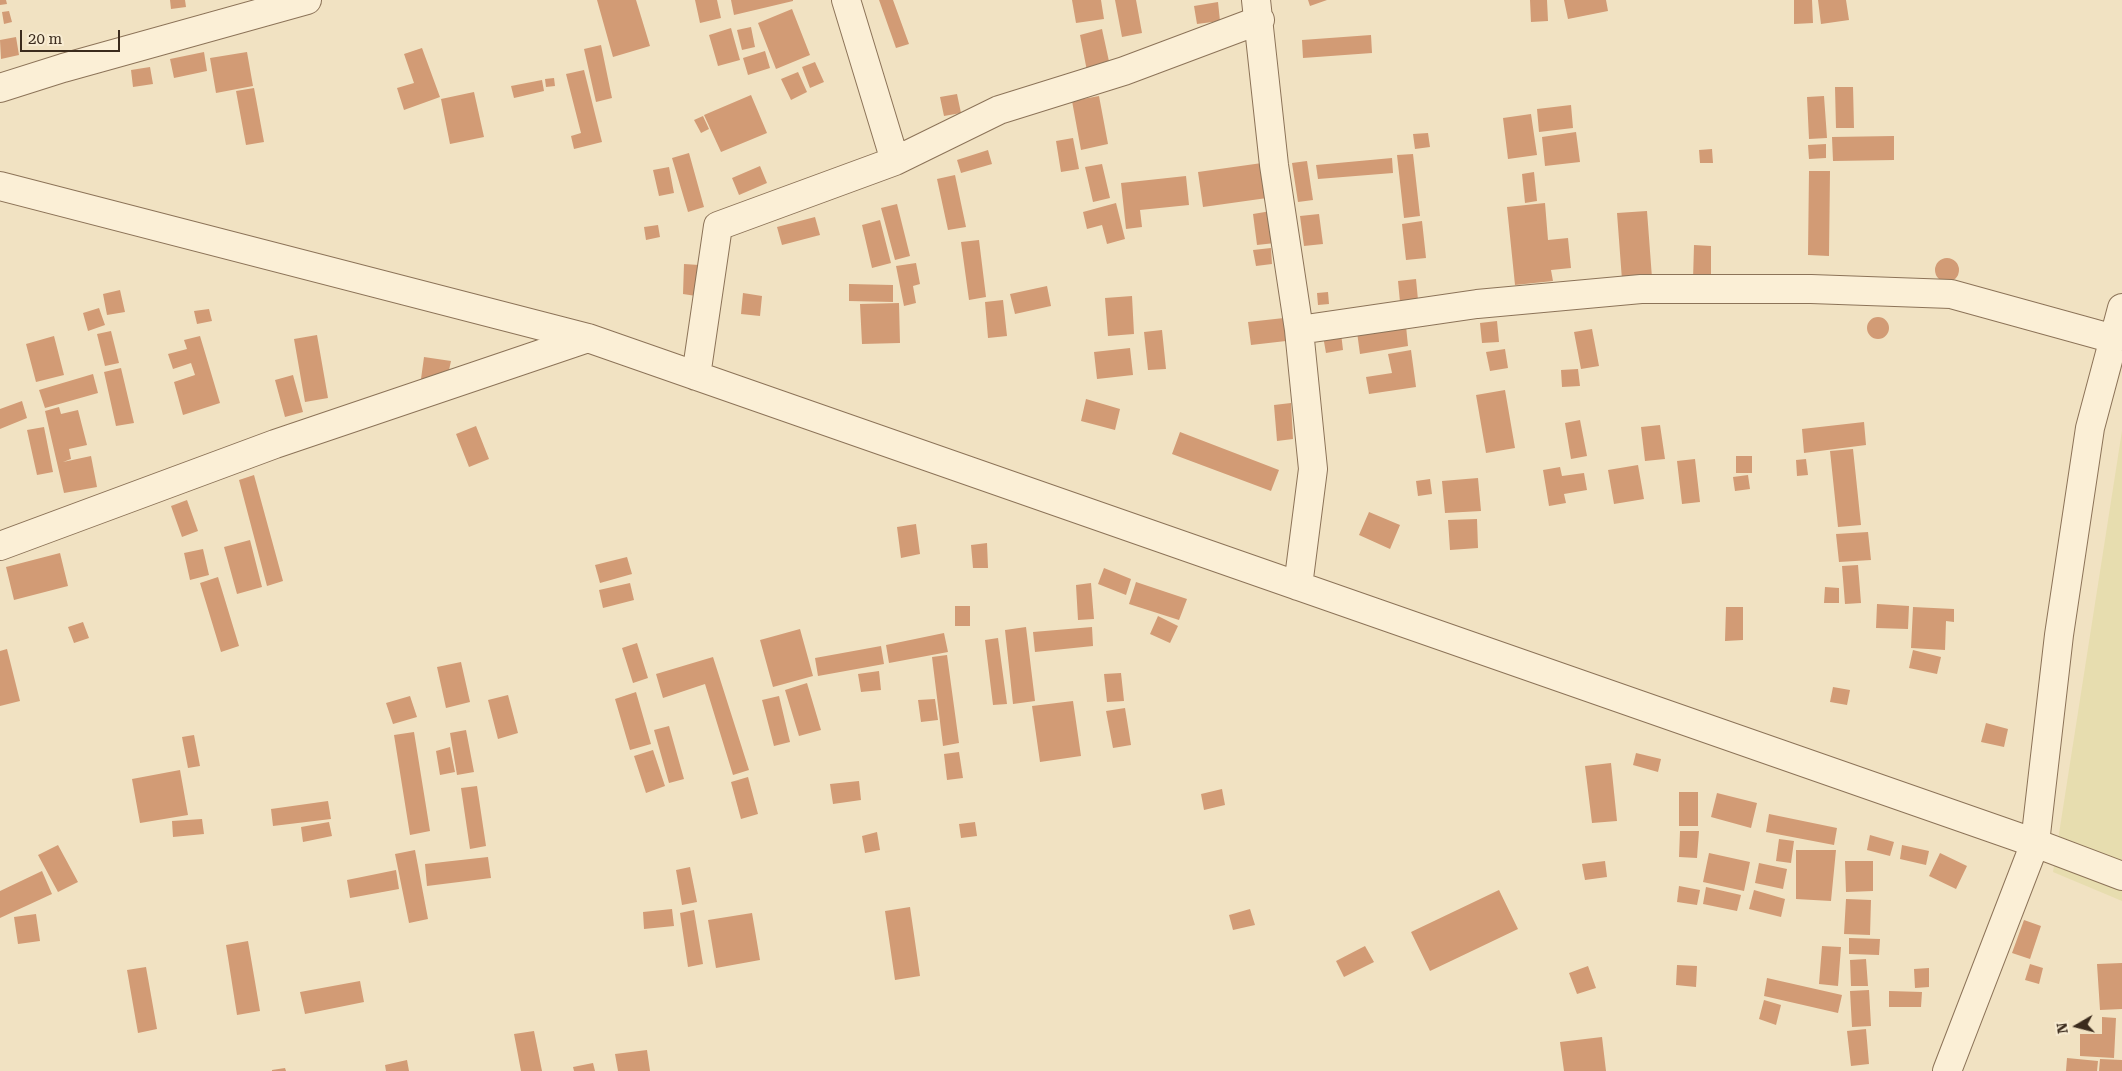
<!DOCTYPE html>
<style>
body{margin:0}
#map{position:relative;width:2122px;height:1071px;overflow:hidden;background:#f1e2c2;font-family:"Roboto Serif",serif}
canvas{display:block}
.north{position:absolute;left:2052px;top:1001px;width:50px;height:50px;-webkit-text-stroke:4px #f8ecd2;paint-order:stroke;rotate:262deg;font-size:14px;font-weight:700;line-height:20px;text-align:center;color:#3b2b1d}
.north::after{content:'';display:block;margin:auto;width:18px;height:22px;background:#3b2b1d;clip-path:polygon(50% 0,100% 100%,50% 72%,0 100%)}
.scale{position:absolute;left:20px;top:30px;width:100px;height:22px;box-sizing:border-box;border:2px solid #3b2b1d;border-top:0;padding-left:6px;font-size:15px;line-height:18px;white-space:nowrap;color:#3b2b1d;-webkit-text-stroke:4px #f8ecd2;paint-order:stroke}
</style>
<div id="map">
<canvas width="2122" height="1071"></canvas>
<div class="north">N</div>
<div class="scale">20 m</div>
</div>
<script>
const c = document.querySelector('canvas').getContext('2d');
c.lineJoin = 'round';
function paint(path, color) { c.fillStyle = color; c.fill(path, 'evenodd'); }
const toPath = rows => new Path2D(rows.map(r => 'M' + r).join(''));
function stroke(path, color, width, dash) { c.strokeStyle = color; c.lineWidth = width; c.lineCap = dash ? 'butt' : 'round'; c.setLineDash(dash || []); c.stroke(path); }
const farmland = toPath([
 [2122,431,2122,901,2053,872]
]);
const building = toPath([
 [0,0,6,0,7,4,0,5],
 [170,0,185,0,186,7,171,9],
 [597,0,636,0,650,46,613,57],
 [695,0,717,0,721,18,700,23],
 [731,0,793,0,793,1,734,15],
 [879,0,893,0,909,44,896,48],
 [1072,0,1101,0,1104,19,1076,23],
 [1115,0,1136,0,1142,33,1122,37],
 [1308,0,1327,0,1310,6],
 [1530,0,1547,0,1548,21,1531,22],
 [1564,0,1606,0,1608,11,1568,19],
 [1794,0,1812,0,1813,23,1794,24],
 [1818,0,1846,0,1849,20,1821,24],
 [1218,2,1220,21,1197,24,1194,6],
 [792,9,810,55,776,69,758,23],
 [9,11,12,22,4,24,2,12],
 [751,27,755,47,742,50,737,30],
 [731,28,740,60,718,66,709,35],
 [1102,29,1110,66,1087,71,1080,35],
 [1371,35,1372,53,1303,58,1302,40],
 [16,37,19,55,1,59,0,40],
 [601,45,612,98,596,102,584,49],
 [422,48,440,97,404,110,397,88,414,83,404,54],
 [765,51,770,68,748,75,743,58],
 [204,52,207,71,174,78,170,59],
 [247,52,253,86,216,93,210,58],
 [815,62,824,82,810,88,802,67],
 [150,67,153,84,133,87,131,70],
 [584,70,602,142,574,149,571,136,581,133,566,74],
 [798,72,807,92,791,100,781,79],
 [554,78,555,86,546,87,545,79],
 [542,80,544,91,514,98,511,86],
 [1835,87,1853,87,1854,128,1836,128],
 [254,88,264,142,246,145,236,91],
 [474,92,484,137,450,144,441,99],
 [957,94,961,113,944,116,940,97],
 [751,95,767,133,721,152,704,115],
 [1099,96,1108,144,1081,150,1072,101],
 [1824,96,1827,138,1809,139,1807,97],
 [1571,105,1573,128,1539,132,1537,109],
 [1531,114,1537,155,1508,159,1503,118],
 [703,116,709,129,701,133,694,120],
 [1576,132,1580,162,1545,166,1542,137],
 [1428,133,1430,147,1415,149,1413,134],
 [1894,136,1894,160,1833,161,1832,137],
 [1073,138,1079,169,1061,172,1056,141],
 [1826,144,1826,158,1809,159,1808,145],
 [1712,149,1713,163,1700,163,1699,150],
 [988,150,992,164,961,173,957,160],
 [689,153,704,207,688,212,672,158],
 [1413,154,1420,216,1404,218,1397,155],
 [1392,158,1393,173,1318,179,1316,165],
 [1307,161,1313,200,1298,202,1292,163],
 [1262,163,1267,198,1203,207,1198,172],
 [1102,164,1110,198,1093,202,1085,167],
 [760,166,767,183,739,195,732,178],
 [669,167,674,193,659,196,653,170],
 [1809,171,1830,171,1829,256,1808,255],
 [1534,172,1537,201,1525,203,1522,174],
 [955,175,966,227,948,230,937,179],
 [1186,176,1189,205,1140,210,1142,227,1126,229,1121,183],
 [1116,203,1125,239,1107,244,1102,225,1087,229,1083,212],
 [1545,203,1548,240,1568,238,1571,268,1551,270,1553,281,1515,285,1507,207],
 [897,204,910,256,895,260,881,208],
 [1271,211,1275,243,1257,245,1253,214],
 [1647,211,1652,278,1622,280,1617,213],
 [1319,214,1323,244,1304,246,1300,216],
 [815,217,820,235,782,245,777,227],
 [880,220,891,263,872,268,862,225],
 [1422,221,1426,258,1406,260,1402,224],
 [658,225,660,237,646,240,644,227],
 [979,240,986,297,969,300,961,242],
 [1694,245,1711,246,1711,281,1693,280],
 [1271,248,1272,264,1256,266,1253,250],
 '1935 270a12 12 0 1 1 24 0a12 12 0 1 1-24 0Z',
 [916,263,920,284,913,286,916,303,904,306,896,266],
 [684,264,699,265,696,296,683,294],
 [1416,279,1418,300,1400,302,1398,281],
 [849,284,893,285,893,302,849,301],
 [1047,286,1051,306,1015,314,1010,294],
 [120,290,125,312,107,315,103,294],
 [1328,292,1329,304,1318,305,1317,293],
 [743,293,762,296,760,316,741,314],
 [1132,296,1134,334,1108,336,1105,298],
 [1003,300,1007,336,988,338,985,302],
 [899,303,900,343,862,344,860,304],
 [99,308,105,325,88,331,83,313],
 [209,309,212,321,197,324,194,311],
 '1867 328a11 11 0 1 1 22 0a11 11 0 1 1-22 0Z',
 [1284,318,1286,341,1251,345,1248,322],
 [1497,321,1499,342,1482,343,1480,323],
 [1406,326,1408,346,1360,354,1357,332],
 [1592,329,1599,366,1581,369,1574,332],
 [1162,330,1166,369,1148,370,1144,332],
 [111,331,119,363,105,366,97,334],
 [1341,333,1343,350,1326,353,1323,336],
 [317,335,328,398,305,402,294,339],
 [54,336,64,375,36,382,26,344],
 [200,336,220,403,183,415,174,382,195,375,191,363,173,369,168,354,187,349,184,340],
 [1130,348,1133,375,1097,379,1094,352],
 [1505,349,1508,368,1490,371,1486,352],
 [1411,350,1416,387,1369,394,1366,377,1392,373,1388,354],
 [424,357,451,361,446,384,421,379],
 [121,368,134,423,116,426,104,372],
 [1578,369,1580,386,1562,387,1561,370],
 [93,374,98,393,45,408,39,390],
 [293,375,303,412,285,417,275,380],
 [1505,390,1515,448,1486,453,1476,395],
 [1086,399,1120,409,1115,430,1081,421],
 [22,401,27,418,0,429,0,409],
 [1291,403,1293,439,1277,441,1274,405],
 [59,407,61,414,78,410,87,445,69,449,71,459,63,462,91,456,97,487,64,493,45,411],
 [1580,420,1587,456,1571,459,1565,423],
 [1864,422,1866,445,1804,453,1802,429],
 [1660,425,1665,459,1645,461,1641,427],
 [476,426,489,459,469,467,456,434],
 [44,427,53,472,37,475,27,430],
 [1180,432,1279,470,1271,491,1172,454],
 [1853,449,1861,525,1838,527,1830,451],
 [1736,456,1752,456,1752,473,1736,473],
 [1695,459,1700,502,1682,504,1677,461],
 [1806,459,1808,475,1797,476,1796,460],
 [1638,465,1644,499,1614,504,1608,470],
 [1560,467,1562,476,1584,473,1587,490,1564,494,1566,503,1549,506,1543,470],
 [254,475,283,581,267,586,239,480],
 [1748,475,1750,489,1735,491,1733,477],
 [1478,478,1481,511,1445,513,1442,481],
 [1430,479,1432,494,1418,496,1416,481],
 [187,500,198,531,182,537,171,506],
 [1369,512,1400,525,1390,549,1359,535],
 [1477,519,1478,548,1450,550,1448,520],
 [916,524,920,554,901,558,897,527],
 [1868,532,1871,560,1839,562,1836,534],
 [250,540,262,587,237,594,224,547],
 [987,543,988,568,973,568,971,545],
 [203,549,209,575,190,580,184,553],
 [60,553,68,586,14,600,6,567],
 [627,557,632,574,600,583,595,565],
 [1858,565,1861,603,1845,604,1842,566],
 [1104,568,1131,579,1126,595,1098,584],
 [218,577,239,646,221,652,200,583],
 [1136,582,1187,599,1179,620,1129,604],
 [630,583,634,600,603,608,599,590],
 [1091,583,1094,619,1078,620,1076,585],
 [1825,587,1839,588,1839,603,1824,603],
 [1877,604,1909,606,1908,629,1876,628],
 [955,606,970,606,970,626,955,626],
 [1726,607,1743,607,1743,640,1725,641],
 [1913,607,1954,609,1954,622,1946,621,1945,650,1911,648],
 [1158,616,1178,626,1170,643,1150,634],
 [83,622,89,638,74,643,68,627],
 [1026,627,1035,701,1013,704,1005,630],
 [1092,627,1093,646,1035,652,1033,632],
 [800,629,813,676,773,687,760,640],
 [944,633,948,652,889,663,886,645],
 [998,638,1007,704,993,705,985,640],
 [637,643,648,678,633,683,622,648],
 [881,646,884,664,818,676,815,658],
 [7,649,20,701,0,706,0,651],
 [1913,650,1941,657,1937,674,1909,668],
 [947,655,959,743,943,746,932,657],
 [713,657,749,770,733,775,705,684,663,698,656,674],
 [461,662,470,702,446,708,437,667],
 [879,671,881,690,861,692,858,674],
 [1121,673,1124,701,1107,702,1104,674],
 [807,683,821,730,799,736,785,690],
 [1833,687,1850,690,1847,705,1830,702],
 [636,692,651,744,630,750,615,699],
 [508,695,518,733,498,739,488,700],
 [410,696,417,717,393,724,386,703],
 [779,696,790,742,774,746,762,700],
 [935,699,938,720,921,722,918,700],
 [1073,701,1081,756,1040,762,1032,706],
 [1125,708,1131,745,1113,748,1106,711],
 [1986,723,2008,729,2004,747,1981,742],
 [669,726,684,779,669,783,654,730],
 [466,730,474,772,457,775,450,733],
 [414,732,430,831,410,835,394,735],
 [194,735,200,766,188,768,182,737],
 [450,747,455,772,440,775,436,751],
 [653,750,665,786,646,793,634,756],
 [959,752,963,778,947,780,944,754],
 [1636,753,1661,759,1658,772,1633,765],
 [1611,763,1617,821,1592,823,1585,766],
 [180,770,188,815,140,823,132,779],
 [748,777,758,814,741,819,731,782],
 [859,781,861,800,833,804,830,784],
 [477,786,486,846,470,849,461,788],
 [1222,789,1225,805,1204,810,1201,794],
 [1679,792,1698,792,1698,826,1679,826],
 [1717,793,1757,803,1751,828,1711,817],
 [328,801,331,819,273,826,271,809],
 [1769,814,1837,828,1834,845,1766,832],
 [202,819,204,834,173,837,172,821],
 [329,822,332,836,303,842,301,827],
 [975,822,977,836,961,838,959,824],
 [1680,831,1699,831,1697,858,1679,857],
 [877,832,880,850,865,853,862,836],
 [1870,835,1894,842,1890,856,1867,850],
 [1779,839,1794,841,1791,863,1776,861],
 [58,845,78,882,58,892,38,855],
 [1902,845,1929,851,1926,865,1900,859],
 [415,850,428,919,409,923,395,854],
 [1796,850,1836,850,1831,901,1796,899],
 [1709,853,1750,862,1744,891,1703,882],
 [1940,853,1967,866,1956,889,1929,876],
 [488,857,491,878,427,886,425,864],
 [1605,861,1607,877,1585,880,1582,864],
 [1845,861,1873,861,1873,891,1846,892],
 [1759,863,1787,869,1783,889,1755,883],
 [690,867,697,902,682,905,676,870],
 [396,870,399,889,350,898,347,880],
 [42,871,52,894,0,918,0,891],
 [1679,886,1700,890,1697,905,1677,902],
 [1706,887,1741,895,1737,911,1703,904],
 [1499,890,1518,929,1430,971,1411,932],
 [1754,890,1785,899,1781,917,1749,909],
 [1846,899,1871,900,1870,935,1844,934],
 [910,907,920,976,895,980,885,911],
 [672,909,674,926,644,929,643,912],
 [1250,909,1255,925,1233,930,1229,915],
 [694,910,703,964,688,967,680,913],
 [752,913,760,960,716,968,708,920],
 [36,914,40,941,18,944,14,917],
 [2024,920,2041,926,2030,959,2012,953],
 [1849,938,1880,939,1879,955,1849,954],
 [248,941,260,1011,237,1015,226,945],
 [1365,946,1374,962,1344,977,1336,961],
 [1822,946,1841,947,1838,986,1819,984],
 [1866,959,1868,986,1851,986,1850,960],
 [2122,963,2122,1009,2100,1010,2097,964],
 [2030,964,2043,968,2039,984,2025,980],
 [1677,965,1697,966,1696,987,1676,985],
 [1588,966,1596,988,1577,994,1569,973],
 [146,967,157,1029,138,1033,127,970],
 [1929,968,1929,987,1915,988,1914,969],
 [1767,978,1842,995,1838,1013,1764,996],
 [360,981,364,1002,305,1014,300,992],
 [1869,990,1871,1026,1852,1027,1850,991],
 [1889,991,1922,992,1921,1007,1889,1007],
 [1764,1000,1781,1005,1776,1025,1759,1019],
 [2102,1017,2116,1018,2114,1058,2080,1056,2080,1034,2102,1034],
 [1866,1029,1869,1064,1851,1066,1847,1031],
 [534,1031,542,1071,521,1071,514,1034],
 [1602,1037,1606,1071,1564,1071,1560,1042],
 [647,1050,650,1071,618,1071,615,1054],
 [2067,1058,2098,1061,2097,1071,2066,1071],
 [2100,1059,2122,1060,2122,1071,2099,1071],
 [407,1060,409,1071,386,1071,385,1065],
 [593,1063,595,1071,574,1071,573,1067],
 [285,1068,286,1071,272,1071,272,1070]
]);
const minor = toPath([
 [846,0,895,161],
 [1256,0,1274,165,1299,330,1313,469,1298,586],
 [0,88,63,68,307,0],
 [0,186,588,338,2035,843,2122,876],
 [1299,330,1477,304,1641,289,1811,289,1951,294,2114,339],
 [696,376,718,226,895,161,999,110,1124,71,1260,20],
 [0,546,275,444,588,338],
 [1947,1071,2035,843,2059,635,2090,428,2122,308]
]);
paint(farmland, '#e7ddaf');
paint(building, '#d29b75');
stroke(minor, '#8c7358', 30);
stroke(minor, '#fbefd6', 28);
</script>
